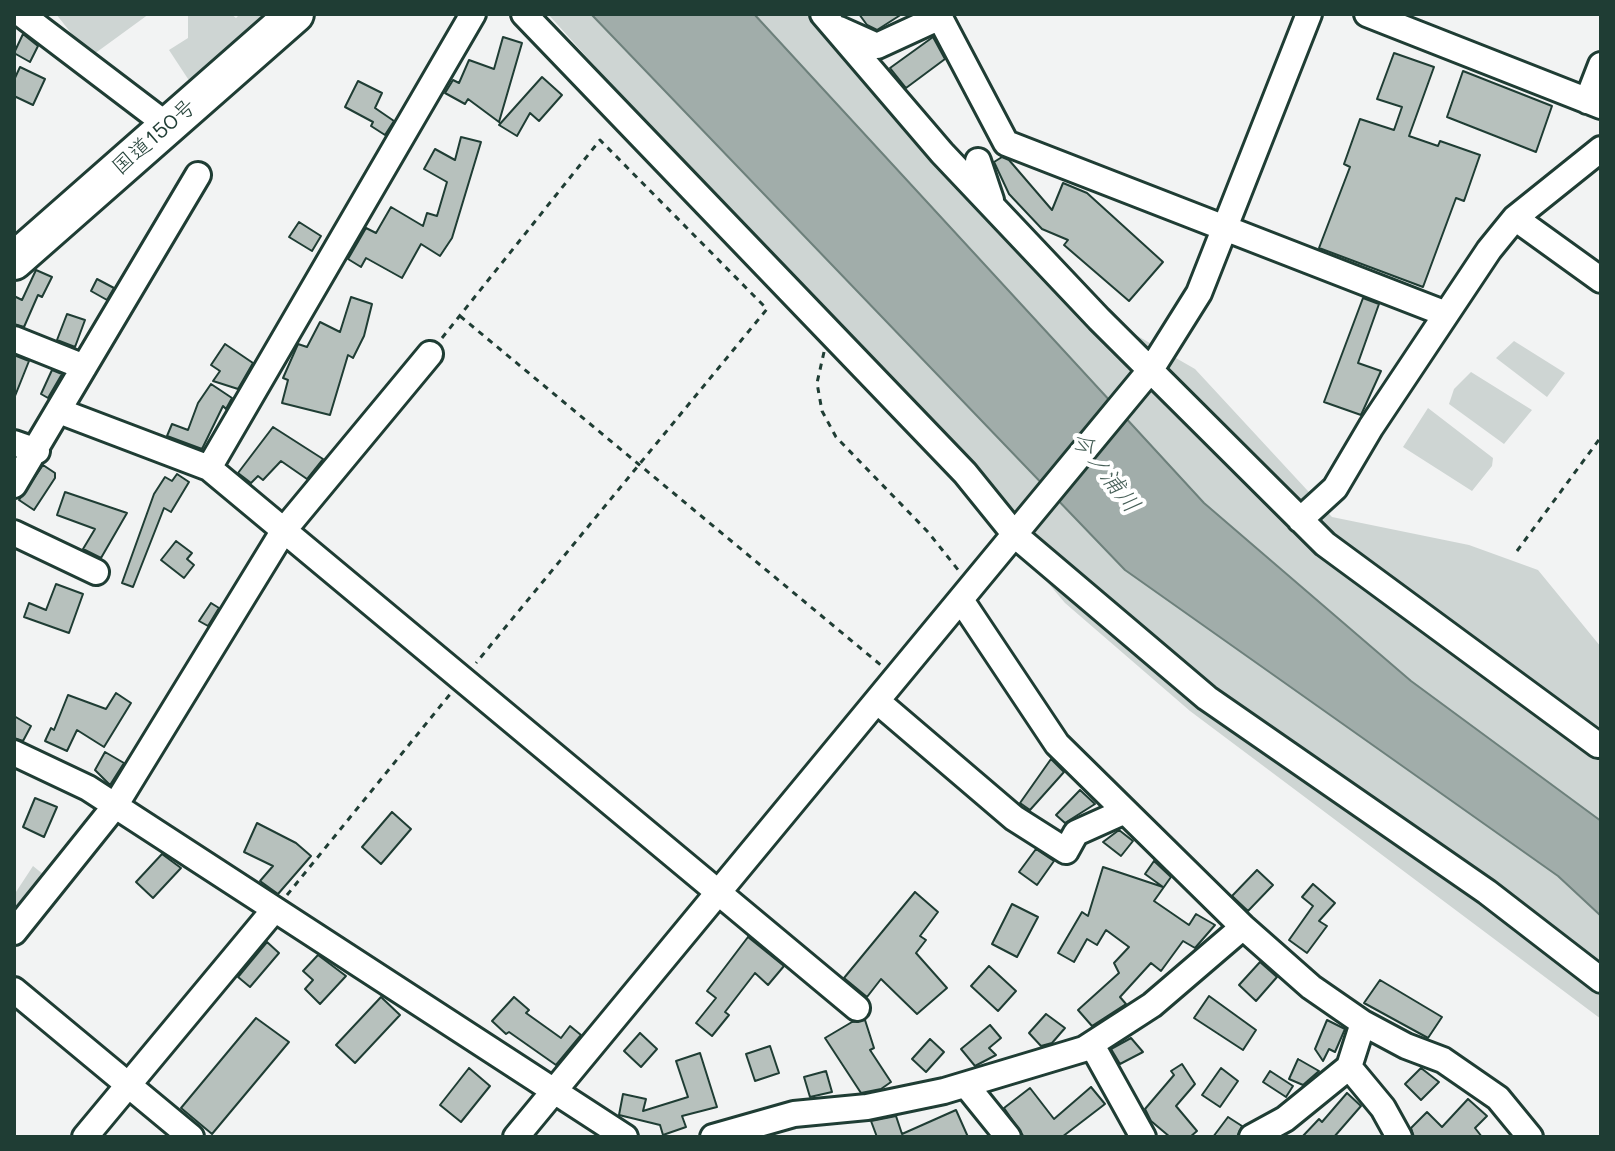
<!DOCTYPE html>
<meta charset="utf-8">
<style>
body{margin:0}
#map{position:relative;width:1615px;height:1151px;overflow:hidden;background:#f2f3f3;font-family:Mali,sans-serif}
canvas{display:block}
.frame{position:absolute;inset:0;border:16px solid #1f3d34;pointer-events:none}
</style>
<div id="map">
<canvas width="1615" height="1151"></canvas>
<div class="frame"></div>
</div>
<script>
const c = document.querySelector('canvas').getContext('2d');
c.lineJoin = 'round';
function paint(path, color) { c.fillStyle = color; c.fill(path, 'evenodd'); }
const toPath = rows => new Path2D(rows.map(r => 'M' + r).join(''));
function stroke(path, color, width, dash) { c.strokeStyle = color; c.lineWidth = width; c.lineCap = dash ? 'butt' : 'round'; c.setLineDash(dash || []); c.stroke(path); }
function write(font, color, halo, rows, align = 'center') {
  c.font = font + ' Mali,"Klee One",sans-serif'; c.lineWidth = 8; c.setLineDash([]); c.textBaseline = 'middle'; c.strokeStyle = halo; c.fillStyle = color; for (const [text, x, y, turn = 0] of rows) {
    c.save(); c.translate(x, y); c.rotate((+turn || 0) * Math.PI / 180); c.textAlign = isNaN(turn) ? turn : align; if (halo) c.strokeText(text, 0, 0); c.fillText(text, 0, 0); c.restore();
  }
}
const green = toPath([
 [56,14,149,14,90,57],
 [188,14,231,14,236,18,240,14,268,14,190,82,169,50,188,38],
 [548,14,822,14,1089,308,1195,369,1332,517,1469,545,1538,570,1601,647,1601,1019,1190,711,1065,603,869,371],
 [1514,341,1565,373,1547,397,1496,358],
 [1471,372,1532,410,1504,444,1449,404,1454,389],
 [1428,408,1493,458,1492,466,1472,491,1403,447],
 [33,866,54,883,14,932,14,895]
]);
const water = toPath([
 [591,14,754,14,1204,503,1411,681,1601,821,1601,916,1558,876,1125,570,591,14]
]);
const building = toPath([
 [859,14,902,14,877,30,867,25,859,14],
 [23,34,38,46,30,62,14,53,23,34],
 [503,37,522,43,499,122,468,99,465,104,445,93,453,80,459,83,469,60,494,69,503,37],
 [933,37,945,59,906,88,890,68,933,37],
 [1394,53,1434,67,1409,136,1438,146,1440,141,1480,155,1464,201,1456,198,1423,287,1319,248,1350,167,1344,164,1360,119,1394,130,1402,107,1377,99,1394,53],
 [20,67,45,79,33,105,14,96,14,80,20,67],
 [1463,71,1552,106,1536,152,1447,117,1463,71],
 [542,77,562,95,539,121,530,113,517,136,499,125,542,77],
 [358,81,382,93,375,108,394,121,385,135,371,126,373,122,345,107,358,81],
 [461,137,481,142,452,238,440,256,421,244,402,278,366,258,361,267,348,259,366,228,376,233,391,207,423,226,427,213,437,216,447,182,424,169,435,149,455,160,461,137],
 [1002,157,1009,160,1052,210,1063,183,1087,193,1163,262,1129,301,1064,245,1068,240,1042,229,1009,194,994,162,1002,157],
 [299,222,321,236,312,251,289,237,299,222],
 [36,270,52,277,42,297,38,295,24,327,14,324,14,296,22,300,36,270],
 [97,279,114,288,107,300,91,291,97,279],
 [351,297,372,304,364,336,353,358,348,355,330,415,282,403,288,380,283,378,298,344,307,347,320,322,340,332,351,297],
 [1363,298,1379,304,1358,363,1381,371,1361,415,1324,402,1363,298],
 [67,314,85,320,75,347,57,340,67,314],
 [225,344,253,363,238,389,213,381,220,371,211,365,225,344],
 [14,355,29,361,15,396,14,396,14,355],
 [52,370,62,374,48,398,41,394,52,370],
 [211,384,232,398,226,409,223,406,202,449,167,436,172,424,188,430,198,403,211,384],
 [273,427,323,459,307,479,281,461,263,480,258,476,251,483,238,473,273,427],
 [43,465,55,473,55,478,34,510,19,500,43,465],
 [177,474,189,482,171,512,164,508,133,587,122,583,154,494,165,477,172,481,177,474],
 [65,492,127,513,101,558,83,549,95,529,57,515,65,492],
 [176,541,192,553,187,559,194,565,184,578,161,560,176,541],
 [56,584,83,594,69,633,24,617,29,603,46,610,56,584],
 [211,603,219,608,208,626,199,621,211,603],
 [116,693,131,703,104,747,77,730,67,751,45,741,51,728,54,730,68,695,106,709,116,693],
 [14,716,31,726,23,741,14,738,14,716],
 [105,752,124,763,110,785,95,770,105,752],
 [1051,759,1064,772,1030,810,1020,803,1051,759],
 [1080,790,1095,804,1065,823,1056,815,1080,790],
 [35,798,57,807,44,837,23,827,35,798],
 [392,812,411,829,381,864,362,847,392,812],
 [257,823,296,843,311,856,278,894,260,881,273,866,244,852,257,823],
 [1119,830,1133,841,1121,856,1103,842,1119,830],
 [1036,849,1054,861,1037,885,1019,872,1036,849],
 [162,854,181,868,153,898,136,882,162,854],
 [1154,861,1171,877,1154,901,1189,925,1196,914,1215,925,1195,948,1183,941,1161,971,1151,963,1120,997,1126,1004,1092,1026,1078,1010,1119,973,1114,963,1129,947,1106,930,1097,945,1087,939,1074,962,1058,953,1082,912,1088,916,1103,867,1163,887,1145,874,1154,861],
 [1257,870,1273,885,1248,911,1232,896,1257,870],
 [1313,884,1335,903,1319,921,1327,926,1307,953,1289,940,1313,906,1302,897,1313,884],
 [915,892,938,912,920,936,926,940,916,953,947,988,917,1014,881,979,867,997,844,978,915,892],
 [1012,904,1038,917,1017,957,992,944,1012,904],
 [748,937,784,966,768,985,755,973,725,1012,729,1015,712,1036,696,1023,716,998,707,991,748,937],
 [267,942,279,953,250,987,238,977,267,942],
 [318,955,346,976,320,1004,305,989,313,980,303,971,318,955],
 [1260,962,1277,977,1256,1001,1239,985,1260,962],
 [989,966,1016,991,998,1011,971,986,989,966],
 [1380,980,1442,1017,1428,1038,1364,1003,1380,980],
 [1209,996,1256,1030,1243,1050,1194,1018,1209,996],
 [381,997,400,1015,355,1063,336,1045,381,997],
 [514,997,529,1010,526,1013,561,1038,570,1026,581,1035,556,1065,509,1032,506,1034,492,1021,514,997],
 [1046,1014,1065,1028,1052,1043,1041,1046,1029,1033,1046,1014],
 [256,1018,289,1042,212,1134,181,1108,256,1018],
 [865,1020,874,1048,870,1050,891,1082,881,1089,861,1093,825,1038,852,1022,865,1020],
 [1327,1020,1345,1029,1335,1052,1329,1049,1323,1061,1315,1049,1327,1020],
 [990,1025,1001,1038,989,1048,996,1055,975,1066,961,1049,990,1025],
 [640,1033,657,1049,641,1067,624,1051,640,1033],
 [1131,1038,1143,1052,1120,1064,1111,1049,1131,1038],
 [930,1039,944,1052,926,1072,912,1059,930,1039],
 [770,1046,779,1073,755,1081,746,1054,770,1046],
 [700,1053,717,1107,682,1116,686,1127,663,1135,660,1125,619,1115,623,1094,646,1099,643,1111,688,1097,676,1061,700,1053],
 [1298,1059,1319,1071,1303,1085,1289,1079,1298,1059],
 [1182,1064,1195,1084,1176,1106,1197,1131,1190,1137,1170,1137,1151,1121,1145,1109,1174,1075,1171,1071,1182,1064],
 [469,1068,490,1086,461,1122,440,1105,469,1068],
 [1221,1068,1238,1081,1220,1107,1202,1095,1221,1068],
 [1421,1068,1439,1082,1421,1100,1405,1084,1421,1068],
 [826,1071,832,1092,810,1097,804,1077,826,1071],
 [1270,1071,1293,1086,1286,1097,1263,1082,1270,1071],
 [1091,1087,1105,1104,1062,1137,1024,1137,1004,1108,1030,1088,1054,1119,1091,1087],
 [1347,1093,1361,1106,1334,1137,1302,1137,1319,1119,1322,1122,1347,1093],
 [1468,1099,1487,1116,1475,1128,1482,1137,1414,1137,1411,1128,1427,1112,1442,1127,1468,1099],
 [956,1110,968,1137,877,1137,871,1121,896,1116,902,1134,956,1110],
 [1228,1117,1242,1126,1237,1137,1213,1137,1228,1117]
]);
const path = toPath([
 [460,316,882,666],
 [442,338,600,140,767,309,476,663],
 [824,352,817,383,822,411,836,437,928,532,959,571],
 [1517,551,1601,437],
 [287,895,451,693]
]);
const minor = toPath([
 [21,14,167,125],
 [524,14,965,473,1016,536,1207,698,1487,892,1601,980],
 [823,14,942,153,1099,319,1325,544,1598,745],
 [938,14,1006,143,1446,314],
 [1367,14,1601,106],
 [839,29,877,46,940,17],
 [1587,101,1601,65],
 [978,161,991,200],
 [1515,218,1601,280],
 [14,339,84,367],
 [59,411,209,468,473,14],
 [14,443,37,451],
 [209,468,857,1008],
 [14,485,198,175],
 [1300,520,1335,488,1371,427,1489,250,1515,218,1601,149],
 [14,533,96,572],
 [961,600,1057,744,1243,927,1311,987,1363,1023,1349,1067,1285,1119,1252,1137],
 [877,701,1014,818,1066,851,1076,833,1125,811],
 [14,753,88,788,625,1137],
 [14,932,115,806,284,530,430,354],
 [14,990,191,1137],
 [1363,1023,1406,1046,1443,1060,1498,1098,1530,1137],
 [1092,1045,1143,1137],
 [1349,1067,1383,1108,1399,1137],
 [966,1085,1008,1137],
 [85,1137,274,910],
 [516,1137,1152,368,1199,293,1309,14],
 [713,1137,794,1114,867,1107,944,1091,1084,1049,1152,1005,1243,927]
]);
const highway = toPath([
 [14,261,295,14]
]);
const streetNames = [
 ["国道150号",154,137,-41]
];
const waterNames = [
 ["今ノ浦川",1105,472,52]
];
paint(green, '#ced5d3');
paint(water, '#a1adaa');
stroke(water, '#6d807b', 2);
paint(building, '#b7c1bd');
stroke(building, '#1f3d34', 2);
stroke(minor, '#1f3d34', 30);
stroke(highway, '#1f3d34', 42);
stroke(path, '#1f3d34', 3, [6, 6]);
stroke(minor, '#fff', 24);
stroke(highway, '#fff', 36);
write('22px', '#1f3d34', '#fff', streetNames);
write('italic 24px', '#465f57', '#fff', waterNames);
</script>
